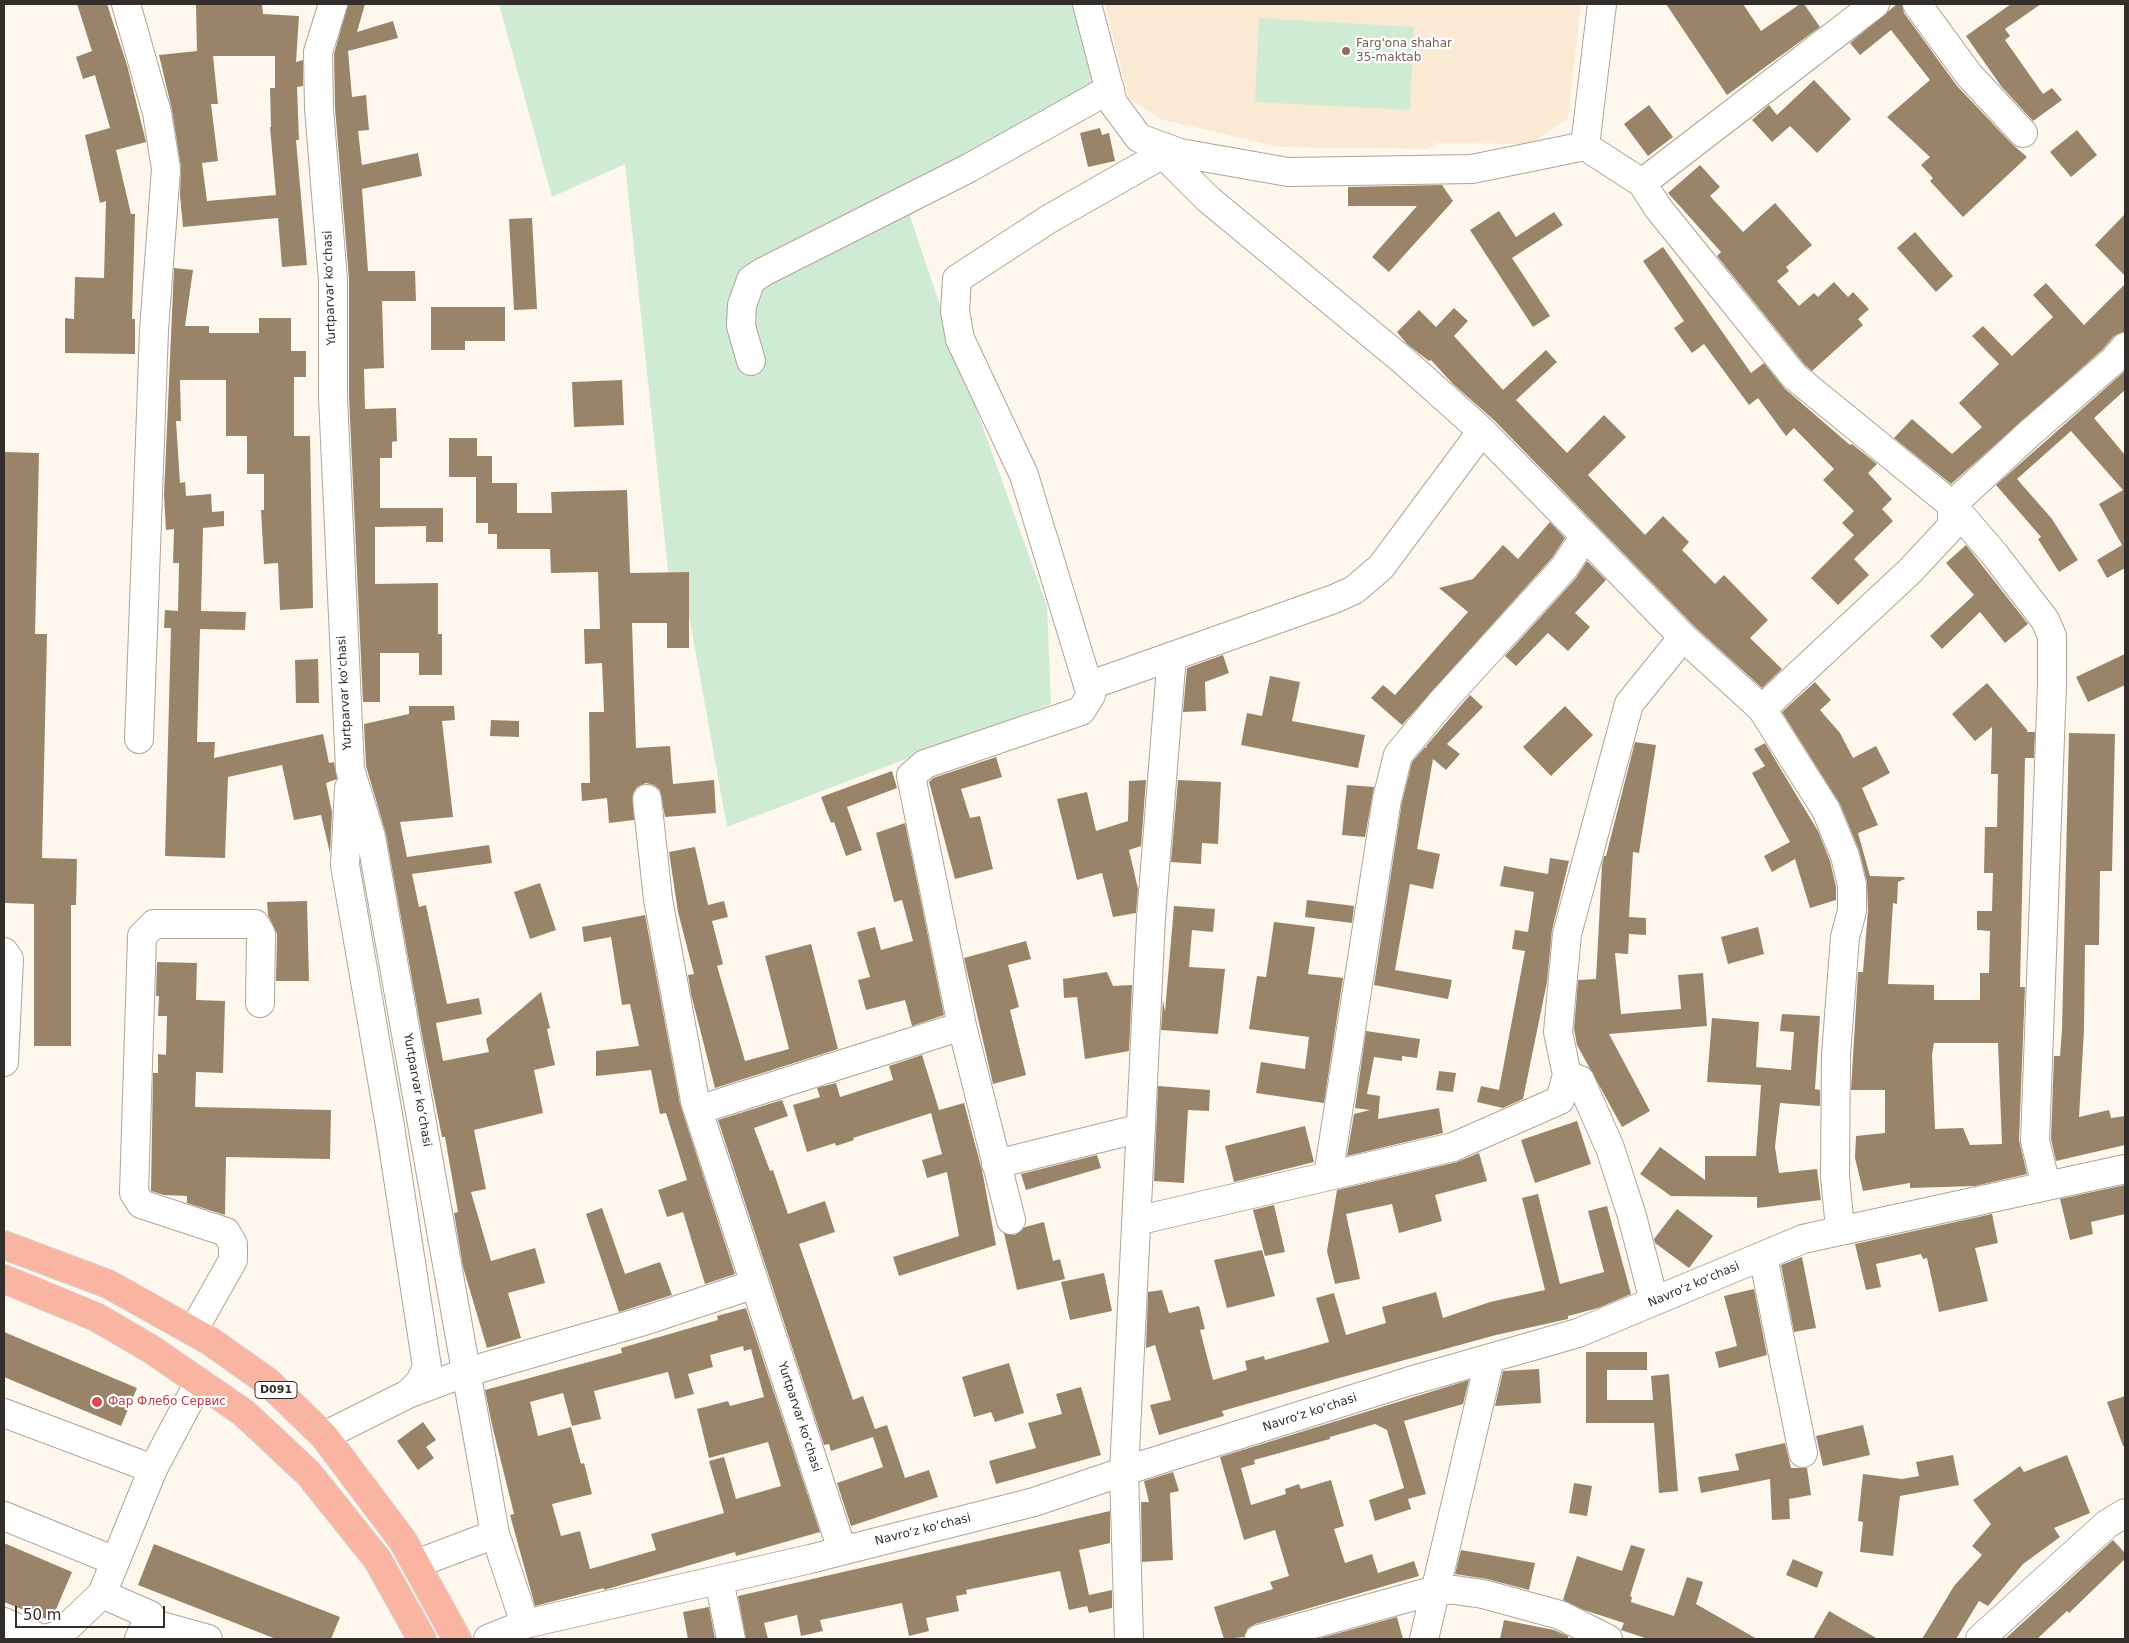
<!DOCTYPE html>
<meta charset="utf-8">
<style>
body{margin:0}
#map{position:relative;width:2129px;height:1643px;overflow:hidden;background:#fef7ed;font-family:"DejaVu Sans",sans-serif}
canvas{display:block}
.frame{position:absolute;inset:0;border:5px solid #332e29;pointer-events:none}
.scale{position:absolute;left:15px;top:1606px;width:150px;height:22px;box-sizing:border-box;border:2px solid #332e29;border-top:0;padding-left:6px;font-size:15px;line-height:18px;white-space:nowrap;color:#332e29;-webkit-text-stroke:4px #fff;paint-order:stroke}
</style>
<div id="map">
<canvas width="2129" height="1643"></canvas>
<div class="frame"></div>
<div class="scale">50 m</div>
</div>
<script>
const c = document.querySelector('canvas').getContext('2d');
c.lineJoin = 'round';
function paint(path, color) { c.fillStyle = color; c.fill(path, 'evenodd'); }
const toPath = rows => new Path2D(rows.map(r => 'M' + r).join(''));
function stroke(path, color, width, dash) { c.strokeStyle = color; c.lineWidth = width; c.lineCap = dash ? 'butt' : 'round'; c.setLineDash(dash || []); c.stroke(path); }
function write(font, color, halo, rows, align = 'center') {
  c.font = font + ' "DejaVu Sans",sans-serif'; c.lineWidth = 4.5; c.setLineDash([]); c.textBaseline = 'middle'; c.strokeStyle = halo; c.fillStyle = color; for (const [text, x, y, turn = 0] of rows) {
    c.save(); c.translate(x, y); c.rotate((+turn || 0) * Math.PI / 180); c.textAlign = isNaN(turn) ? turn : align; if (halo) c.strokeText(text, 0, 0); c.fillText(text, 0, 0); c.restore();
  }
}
const built = toPath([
 [1105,4,1581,4,1568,118,1531,144,1437,143,1429,149,1279,147,1160,119,1129,98]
]);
const green = toPath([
 [499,4,1075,4,1096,100,910,216,952,341,1047,606,1051,704,727,827,682,577,668,571,625,164,552,197],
 [1259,18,1414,27,1410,110,1255,102]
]);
const building = toPath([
 [77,4,107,4,127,65,146,142,116,150,131,214,135,214,132,319,135,319,135,354,65,353,65,318,74,319,75,277,104,278,106,201,100,203,85,135,110,128,95,75,83,79,76,57,92,51],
 [196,4,262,4,263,14,299,16,296,62,303,60,303,86,297,87,299,140,296,140,307,265,282,267,278,218,183,227,180,195,181,167,172,110,159,55,197,51],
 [213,56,275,56,275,88,270,88,271,127,270,127,276,195,207,201,202,163,218,161,211,104,218,104],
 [348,4,365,4,357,32,393,21,398,38,348,51,352,97,366,95,369,130,358,131,362,165,418,153,422,176,362,189,368,271,415,271,416,301,382,301,384,368,364,369,365,409,396,408,397,441,392,442,392,458,380,458,380,508,443,508,443,542,426,542,426,526,375,527,375,584,438,583,438,634,442,634,442,675,419,675,419,653,380,653,380,702,363,702,349,397,349,279,335,108,334,54],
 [1666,4,1743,4,1761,31,1800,4,1804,4,1820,27,1727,95],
 [1897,4,1902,4,1904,13,1957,86,2012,144,2027,157,1963,217,1930,181,1933,178,1921,165,1930,157,1887,117,1930,80,1891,30,1860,55,1850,43],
 [2011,4,2041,4,2005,29,2010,36,2005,40,2043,94,2052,88,2062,100,2033,121,2001,86,1966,36],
 [1814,80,1851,119,1817,153,1790,126,1772,142,1752,120,1769,105,1777,115],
 [1649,105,1673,137,1648,156,1624,124],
 [1100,128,1102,135,1109,133,1115,161,1088,167,1080,133],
 [2077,130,2097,155,2071,177,2050,152],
 [1700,165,1720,187,1710,196,1743,232,1775,203,1812,245,1786,267,1789,271,1777,281,1799,306,1814,293,1818,297,1834,282,1848,297,1853,292,1869,309,1858,319,1863,325,1812,371,1805,365,1717,256,1721,252,1668,193],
 [1442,185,1453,201,1389,272,1372,257,1417,206,1348,206,1348,187],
 [1499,211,1516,237,1554,212,1563,225,1512,258,1550,316,1533,327,1470,230],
 [2125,214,2125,276,2095,245],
 [532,218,537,309,514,310,509,219],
 [1915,232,1953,276,1936,292,1897,248],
 [1663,247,1751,373,1764,363,1784,388,1850,445,1852,444,1877,464,1868,473,1892,499,1882,509,1893,521,1854,559,1869,575,1838,605,1811,578,1854,535,1842,523,1854,511,1823,480,1834,469,1794,428,1786,436,1758,398,1749,405,1704,344,1692,353,1674,328,1684,321,1643,261],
 [174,268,193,270,185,326,209,326,209,333,259,333,259,318,291,318,291,351,306,351,306,377,294,377,294,436,310,436,313,608,280,610,278,563,264,564,261,510,264,510,264,474,247,474,247,436,226,436,226,380,180,380,181,421,176,421,180,483,185,482,186,496,211,494,212,512,224,511,224,526,203,528,201,611,246,612,245,630,200,629,197,742,215,742,214,758,323,734,329,763,334,762,337,779,326,783,332,812,330,853,321,815,294,820,282,765,228,777,225,858,165,856,171,628,164,628,165,610,178,611,179,563,173,563,174,529,166,530,164,495],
 [2046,283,2084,325,2125,284,2125,332,2114,336,2102,350,1951,484,1894,438,1912,419,1952,454,1982,427,1959,403,1999,364,1972,336,1983,326,2012,356,2053,317,2033,295],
 [431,307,505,307,505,341,465,341,465,350,431,350],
 [1454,308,1468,321,1454,336,1503,390,1546,350,1557,362,1516,400,1567,453,1604,415,1626,437,1588,475,1645,535,1663,516,1689,542,1682,550,1715,584,1724,575,1768,620,1750,638,1782,669,1762,688,1695,627,1494,420,1453,384,1431,360,1429,361,1407,344,1397,332,1419,310,1436,327],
 [2125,371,2125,390,2094,418,2125,455,2125,568,2107,578,2097,560,2122,545,2099,504,2123,490,2071,431,2017,479,2052,519,2078,560,2059,572,2038,539,2041,537,1996,485],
 [622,380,624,425,574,427,572,382],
 [449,438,477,438,477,456,492,456,492,483,517,483,517,513,552,513,551,492,627,490,630,573,689,572,689,648,667,648,667,623,632,623,636,748,670,746,673,784,714,780,716,813,665,817,660,790,654,785,646,783,637,787,633,793,634,820,609,823,607,798,582,801,581,783,590,783,589,712,604,712,602,663,585,664,584,629,600,629,598,572,551,573,550,549,497,549,497,534,488,534,488,523,476,523,476,477,449,477],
 [4,452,39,453,35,634,47,634,42,858,77,859,76,905,71,905,71,1046,34,1046,34,904,4,903],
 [1550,522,1565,538,1552,558,1402,725,1371,698,1383,685,1395,695,1468,612,1439,588,1473,579,1503,545,1518,559],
 [1966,545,2028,624,2005,643,1980,612,1942,649,1930,636,1974,595,1946,563],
 [1587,561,1606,580,1575,613,1590,627,1568,651,1548,633,1516,666,1505,656,1576,578],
 [2125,654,2125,685,2088,702,2076,677],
 [1223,655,1229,673,1205,682,1206,711,1183,712,1187,668],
 [318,659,319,703,296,703,295,660],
 [1270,676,1300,682,1292,721,1365,735,1358,768,1241,745,1247,713,1262,716],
 [1815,682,1831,700,1820,710,1840,733,1853,758,1876,746,1890,773,1862,788,1878,825,1858,833,1870,876,1904,877,1905,879,1898,882,1897,904,1893,903,1888,984,1934,985,1934,1000,1980,1000,1980,973,1989,973,1990,931,1977,930,1977,911,1992,911,1993,873,1984,873,1985,827,1997,827,1998,774,1991,774,1992,727,1975,741,1952,714,1987,683,2028,731,2026,732,2035,732,2034,758,2025,758,2020,987,2025,987,2019,1140,2027,1174,1975,1186,1910,1188,1910,1183,1863,1191,1855,1158,1856,1136,1885,1133,1885,1090,1851,1090,1858,972,1863,972,1868,911,1867,882,1859,850,1840,804,1782,712],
 [1934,1043,1998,1043,2002,1144,1970,1145,1963,1128,1935,1129,1932,1055],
 [1470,695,1483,707,1447,744,1460,754,1446,770,1433,759,1417,849,1440,854,1433,889,1410,884,1395,970,1452,980,1448,999,1374,985,1402,802,1412,762,1425,747,1427,748,1426,746],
 [409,706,454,706,455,720,442,721,453,817,400,822,407,857,489,845,492,863,412,874,419,907,426,905,447,1004,479,998,482,1014,436,1023,443,1061,489,1052,486,1039,541,992,550,1028,547,1029,555,1065,534,1070,543,1113,474,1130,486,1189,471,1192,491,1261,535,1248,545,1283,508,1293,521,1338,487,1348,463,1267,454,1213,458,1212,445,1137,442,1137,424,1046,386,834,366,766,364,724,409,714],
 [1565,706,1593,735,1551,776,1523,747],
 [491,720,519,721,519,737,490,736],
 [2069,733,2115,734,2112,871,2100,871,2099,945,2085,945,2084,1030,2079,1117,2109,1110,2111,1118,2125,1116,2125,1145,2056,1161,2051,1139,2054,1056,2060,1056,2062,1029],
 [1635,742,1656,745,1639,853,1633,852,1629,917,1646,918,1646,935,1629,934,1628,954,1615,953,1621,1014,1681,1009,1678,975,1703,973,1707,1026,1609,1034,1650,1111,1622,1127,1577,1045,1574,1029,1578,980,1596,979,1602,865,1604,856,1606,856],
 [1765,743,1818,831,1830,861,1836,887,1836,900,1810,908,1795,859,1772,872,1764,856,1790,842,1752,773,1765,766,1754,749],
 [996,757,1002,777,961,789,970,818,980,816,993,869,955,879,929,782,933,778],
 [892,771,897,788,847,807,862,850,846,856,834,822,831,823,821,797],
 [1146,780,1141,846,1129,850,1138,889,1136,913,1113,917,1102,873,1077,880,1057,799,1087,792,1096,831,1128,821,1129,781],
 [1178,780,1221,782,1218,844,1202,843,1201,864,1171,862],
 [1347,785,1374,787,1365,837,1342,835],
 [905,823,944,1015,912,1026,905,1000,866,1010,858,980,870,977,857,932,875,927,881,950,913,941,902,900,894,902,876,833],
 [695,847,708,905,724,901,728,917,712,921,723,964,717,966,745,1061,789,1049,765,956,811,944,838,1049,715,1088,691,994,688,975,694,974,678,912,669,852],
 [1550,858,1569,861,1552,930,1547,982,1523,1099,1503,1108,1477,1102,1481,1086,1499,1090,1525,951,1512,949,1515,930,1528,932,1534,892,1500,886,1504,866,1548,874],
 [540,883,556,930,530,939,514,892],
 [1307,900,1354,906,1352,923,1305,917],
 [307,901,309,981,276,981,277,934,268,915,267,902],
 [1174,906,1215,909,1213,932,1192,930,1189,967,1225,969,1218,1034,1161,1030,1163,1000,1165,1012],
 [645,915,680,1104,735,1274,705,1284,683,1212,667,1217,658,1190,687,1180,666,1113,660,1114,651,1070,596,1076,596,1051,639,1046,630,1004,622,1005,611,937,584,942,582,927],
 [1274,922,1315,927,1308,974,1343,978,1324,1103,1256,1093,1261,1062,1305,1069,1309,1037,1249,1029,1257,976,1266,977],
 [1758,927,1764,954,1728,964,1721,937],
 [1026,941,1031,959,1008,965,1019,1007,1010,1010,1026,1075,993,1084,964,958],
 [157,962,197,963,196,1000,225,1001,223,1073,196,1072,195,1107,331,1110,330,1159,226,1157,225,1215,187,1203,187,1196,164,1195,151,1191,153,1073,158,1073,158,1054,166,1055,167,1016,158,1016,159,996,156,996],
 [1107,972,1113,986,1132,985,1129,1051,1085,1059,1077,997,1064,998,1063,979],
 [1782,1014,1820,1016,1815,1089,1820,1090,1820,1106,1780,1103,1775,1147,1779,1173,1817,1169,1821,1200,1757,1208,1757,1197,1671,1196,1640,1174,1660,1147,1705,1180,1705,1156,1756,1156,1761,1085,1707,1082,1712,1018,1759,1022,1756,1067,1791,1070,1794,1032,1780,1031],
 [1366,1031,1420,1039,1417,1058,1402,1056,1402,1061,1374,1057,1367,1094,1380,1096,1378,1119,1439,1108,1443,1133,1347,1156,1354,1114,1370,1110,1355,1108],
 [922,1055,939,1110,964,1103,982,1170,996,1245,899,1276,893,1257,959,1236,947,1172,927,1178,922,1160,942,1154,931,1113,853,1138,854,1140,836,1146,835,1143,807,1152,793,1105,820,1097,817,1088,836,1083,840,1097,893,1080,889,1066],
 [1439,1071,1456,1073,1453,1092,1436,1090],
 [1158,1086,1210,1090,1209,1111,1188,1110,1184,1183,1154,1181],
 [782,1100,788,1116,754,1128,770,1171,773,1170,788,1214,825,1201,835,1232,799,1244,853,1400,863,1396,875,1429,887,1425,905,1478,929,1470,938,1497,851,1526,837,1483,883,1467,873,1437,831,1451,829,1444,824,1445,718,1120],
 [1577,1121,1591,1164,1535,1183,1521,1140],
 [1305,1126,1314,1162,1234,1182,1225,1146],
 [1479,1153,1487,1181,1435,1195,1442,1221,1399,1233,1392,1204,1346,1214,1360,1279,1335,1284,1327,1251,1337,1190,1457,1162],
 [1097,1155,1101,1168,1026,1190,1021,1174],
 [2125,1185,2125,1214,2091,1222,2093,1234,2070,1240,2060,1199],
 [1538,1194,1560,1284,1604,1272,1588,1211,1607,1206,1631,1294,1598,1308,1568,1316,1568,1319,1496,1335,1339,1378,1222,1411,1224,1416,1159,1435,1150,1405,1171,1400,1155,1345,1146,1348,1148,1292,1162,1290,1169,1313,1199,1306,1205,1329,1200,1330,1213,1380,1247,1370,1245,1361,1264,1356,1265,1360,1329,1342,1316,1298,1334,1293,1346,1335,1386,1323,1382,1307,1436,1292,1443,1318,1490,1302,1545,1290,1522,1198],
 [1274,1205,1285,1252,1265,1256,1253,1210],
 [602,1208,625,1274,660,1262,672,1295,619,1312,586,1214],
 [1677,1209,1713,1236,1689,1268,1655,1243,1654,1239],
 [1992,1214,1998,1243,1975,1248,1988,1301,1939,1312,1927,1258,1923,1259,1921,1254,1876,1264,1881,1287,1866,1290,1855,1244],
 [1044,1222,1053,1261,1060,1259,1065,1279,1017,1290,1004,1233,1015,1235,1025,1227],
 [1262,1250,1275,1296,1227,1308,1214,1260],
 [1802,1257,1816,1328,1794,1332,1781,1265],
 [1104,1273,1112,1311,1070,1320,1061,1282],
 [1754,1289,1767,1355,1719,1368,1715,1352,1737,1346,1724,1296],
 [746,1308,820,1532,736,1556,735,1552,604,1590,604,1588,535,1606,510,1515,514,1514,492,1425,485,1390,622,1353,621,1348,718,1320,717,1316],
 [743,1346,744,1351,751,1349,764,1397,730,1406,728,1401,697,1409,709,1458,768,1442,781,1486,736,1499,724,1457,709,1461,724,1513,651,1534,656,1550,590,1569,580,1531,561,1536,552,1504,592,1494,584,1463,581,1464,571,1427,538,1436,530,1402,563,1393,572,1426,601,1419,594,1391,668,1372,675,1399,694,1394,688,1374,713,1367,710,1355],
 [4,1332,137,1388,121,1426,4,1377],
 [1586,1352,1647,1352,1647,1370,1607,1370,1607,1400,1653,1400,1651,1376,1669,1374,1678,1491,1659,1493,1654,1423,1586,1423],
 [1009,1363,1024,1413,995,1422,991,1412,974,1417,962,1377],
 [1539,1369,1541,1403,1495,1406,1503,1371],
 [1469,1380,1463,1404,1404,1421,1426,1494,1408,1499,1411,1509,1375,1521,1369,1500,1404,1488,1387,1430,1375,1424,1330,1437,1330,1439,1254,1460,1255,1464,1241,1468,1251,1505,1286,1494,1285,1489,1299,1484,1301,1489,1331,1480,1344,1526,1334,1529,1345,1563,1372,1554,1378,1573,1414,1561,1419,1576,1255,1624,1248,1628,1244,1637,1224,1639,1214,1607,1273,1589,1270,1582,1289,1576,1275,1530,1244,1540,1220,1457],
 [1081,1387,1101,1455,996,1484,989,1461,1036,1448,1028,1423,1062,1414,1056,1394],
 [2125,1396,2125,1446,2123,1446,2107,1402],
 [423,1422,436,1440,426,1447,434,1458,418,1470,397,1441],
 [1863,1425,1870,1455,1823,1466,1816,1436],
 [1785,1443,1791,1468,1807,1468,1811,1495,1789,1499,1790,1519,1772,1520,1770,1479,1701,1493,1698,1477,1739,1470,1735,1454],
 [1953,1455,1959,1485,1900,1496,1893,1556,1860,1552,1863,1522,1858,1521,1863,1474,1902,1479,1919,1476,1916,1462],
 [2067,1455,2090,1513,2054,1528,2060,1537,2023,1564,1988,1606,1979,1601,1956,1639,1922,1639,1954,1586,1982,1555,1972,1546,1991,1524,1973,1500,2020,1466,2024,1472],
 [1173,1472,1179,1491,1170,1493,1173,1560,1142,1562,1141,1502,1149,1502,1144,1481],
 [1574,1483,1592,1486,1587,1516,1569,1513],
 [1110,1511,1110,1543,1079,1550,1089,1595,1112,1590,1112,1608,1089,1613,1087,1606,1069,1610,1060,1571,966,1590,967,1594,956,1596,959,1611,926,1618,929,1631,909,1636,902,1603,820,1620,823,1631,801,1636,797,1615,764,1623,768,1639,746,1639,738,1596],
 [2113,1540,2125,1553,2125,1559,2069,1613,2067,1611,2037,1639,2005,1639],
 [4,1543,72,1572,51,1621,4,1602],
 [154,1544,340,1617,331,1639,276,1639,138,1585],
 [1631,1545,1645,1549,1630,1596,1632,1597,1631,1602,1674,1616,1687,1577,1703,1582,1696,1604,1757,1639,1648,1639,1621,1630,1624,1623,1584,1610,1563,1600,1577,1556,1622,1571],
 [1461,1550,1535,1563,1529,1590,1487,1579,1455,1574],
 [1793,1559,1823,1572,1817,1588,1786,1575],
 [709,1607,715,1639,688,1639,683,1612],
 [1829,1611,1878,1639,1813,1639],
 [1397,1617,1403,1639,1317,1639],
 [1504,1620,1554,1630,1568,1636,1568,1639,1500,1639]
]);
const minor = toPath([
 [126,4,157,113,166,169,154,330,139,739],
 [333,4,318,52,319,109,333,280,333,397,350,769,371,837,495,1534,525,1624],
 [1087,4,1113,103,1139,138,1180,153,1288,172,1472,169,1585,146,1642,183,1658,208,1794,376,1952,505,1995,555,2045,620,2052,636,2052,684,2035,1141,2046,1185],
 [1917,4,1969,75,2023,133],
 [1585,146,1602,4],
 [1157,148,1208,199,1406,363,1482,431,1585,536],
 [1642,183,1875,4],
 [751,361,741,326,742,305,751,280,763,272,969,168,1110,89],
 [1088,686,1334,599,1354,590,1381,567,1482,431],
 [1762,709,1826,810,1845,856,1852,885,1852,911,1845,937,1836,1055,1835,1176,1840,1229],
 [647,799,658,899,695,1101,842,1550],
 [4,952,9,959,4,1062],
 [962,1026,1011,1220],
 [1567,1075,1580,1080,1610,1148,1632,1216,1654,1301],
 [698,1110,962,1026,911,776,925,764,1081,711,1091,695,1024,475,960,339,955,311,957,279,1049,219,1163,154],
 [996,1164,1141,1128],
 [1328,1176,1387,799,1398,755,1441,703,1564,568,1585,536,1683,637],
 [1136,1221,1453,1147,1560,1100,1567,1075,1558,1032,1567,934,1629,704,1683,637,1762,709,1910,571,1952,526,1952,505,2031,432,2113,361,2125,347],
 [1763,1256,1803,1453],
 [193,1331,233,1260,233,1244,226,1232,141,1204,134,1193,142,936,154,924,255,924,261,934,260,1003],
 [408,1394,467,1372,647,1320,755,1284],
 [4,1413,153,1469,199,1382],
 [324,1436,408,1394,420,1382,427,1367,390,1126,345,865,349,788],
 [4,1516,115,1561],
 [416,1564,495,1534],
 [719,1580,731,1639],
 [4,1622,42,1639],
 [147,1622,208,1639],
 [44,1639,59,1635,102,1594],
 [139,1639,150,1615,102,1594,153,1469],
 [488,1639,525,1624,810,1559,1034,1502,1146,1464,1410,1381,1578,1333,1803,1239,2125,1169],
 [1129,1639,1124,1472,1151,918,1171,667],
 [1259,1639,1436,1590,1455,1590,1483,1594,1560,1615,1608,1639],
 [1424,1639,1490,1358],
 [1980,1639,2107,1524,2125,1513]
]);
const highway = toPath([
 [4,1245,108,1284,210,1341,268,1382,324,1436,403,1541,457,1639],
 [4,1279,96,1317,151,1349,244,1413,309,1474,377,1559,422,1639]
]);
const markers = [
 [1346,51,5,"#8d6e63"],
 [97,1402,6,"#e0444e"]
];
const shields = [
 [276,1390,42]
];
const shieldNames = [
 ["D091",276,1390]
];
const educationNames = [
 ["Farg'ona shahar",1356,44],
 ["35-maktab",1356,58]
];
const streetNames = [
 ["Yurtparvar koʻchasi",330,288,-92],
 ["Yurtparvar koʻchasi",345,693,-93],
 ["Yurtparvar koʻchasi",417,1090,80],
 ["Navroʻz koʻchasi",1694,1285,-23],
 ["Navroʻz koʻchasi",1310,1413,-18],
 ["Yurtparvar koʻchasi",799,1417,72],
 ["Navroʻz koʻchasi",923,1530,-14]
];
const healthNames = [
 ["Фар Флебо Сервис",108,1402]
];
paint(built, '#faead4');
paint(green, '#d0ebd4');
paint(building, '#998469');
stroke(minor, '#afa496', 30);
stroke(highway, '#d6d5d4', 30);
stroke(minor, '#fff', 28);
stroke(highway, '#fab5a2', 28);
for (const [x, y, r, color] of markers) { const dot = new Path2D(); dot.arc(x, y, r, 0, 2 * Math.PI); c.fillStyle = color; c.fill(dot); stroke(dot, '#fff', 2); }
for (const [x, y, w] of shields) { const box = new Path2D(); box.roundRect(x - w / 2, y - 8.5, w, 17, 4); c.fillStyle = '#fff'; c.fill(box); stroke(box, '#332e29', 1); }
write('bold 11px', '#332e29', null, shieldNames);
write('12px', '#785e54', '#fff', educationNames, 'left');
write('12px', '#332e29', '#fff', streetNames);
write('12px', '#be3a42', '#fff', healthNames, 'left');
</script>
